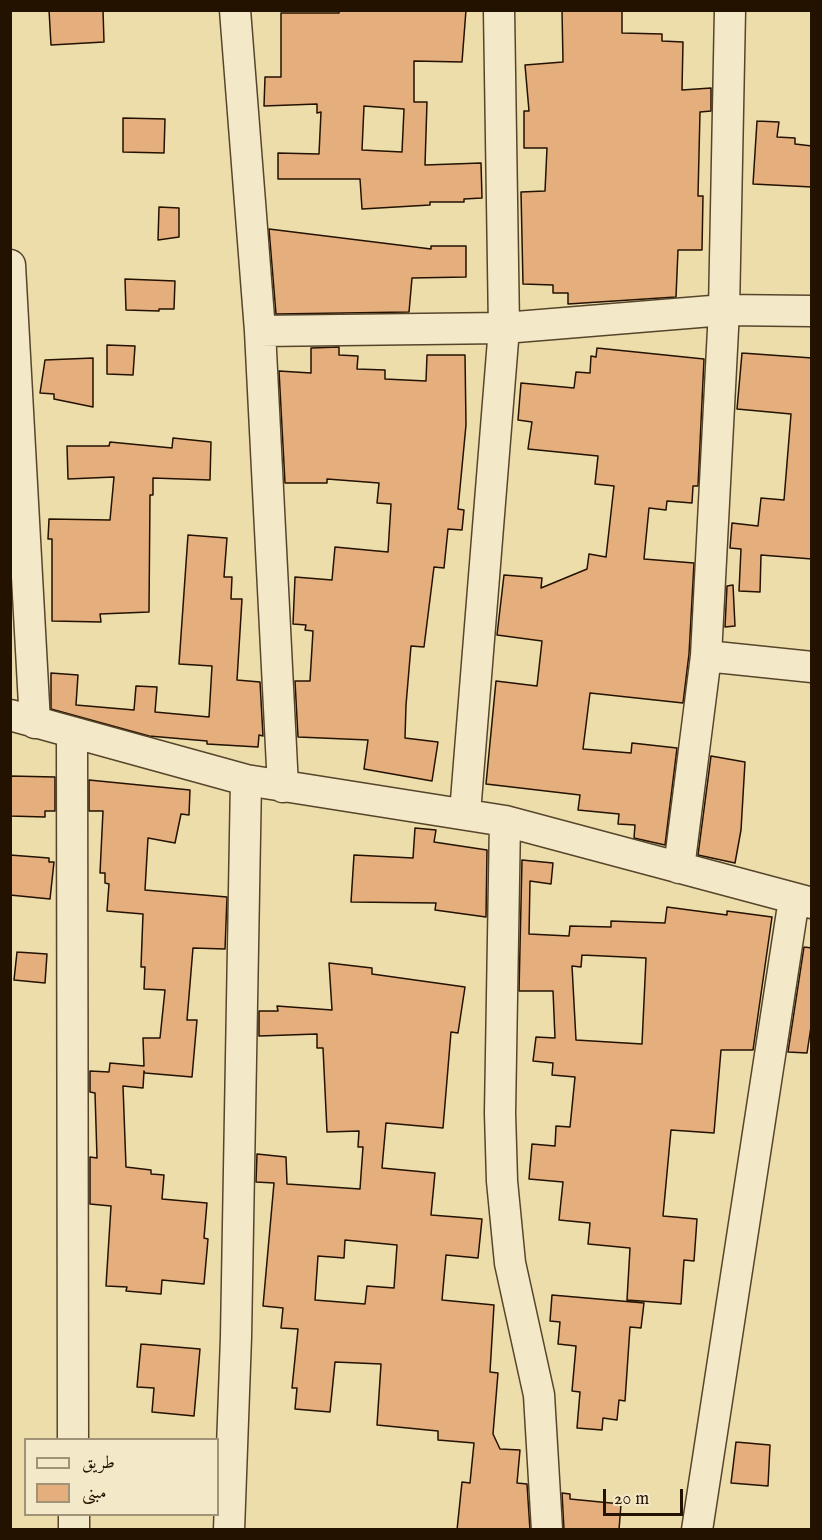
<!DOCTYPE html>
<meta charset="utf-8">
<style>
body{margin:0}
#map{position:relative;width:822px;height:1540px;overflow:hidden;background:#edddab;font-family:"IM FELL English",Amiri,serif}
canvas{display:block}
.frame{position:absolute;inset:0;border:12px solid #231200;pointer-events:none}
.legend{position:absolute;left:24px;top:1438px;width:195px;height:78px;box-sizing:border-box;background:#f3e9c8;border:2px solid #a09378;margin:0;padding:8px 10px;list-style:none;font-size:18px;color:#231200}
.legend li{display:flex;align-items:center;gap:12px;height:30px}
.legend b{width:30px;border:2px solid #a09378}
.scale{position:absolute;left:603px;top:1489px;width:80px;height:27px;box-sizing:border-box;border:3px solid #231200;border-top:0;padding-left:8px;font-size:18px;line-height:21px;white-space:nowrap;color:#231200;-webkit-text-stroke:4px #f3e9c8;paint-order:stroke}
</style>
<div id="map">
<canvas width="822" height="1540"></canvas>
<div class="frame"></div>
<ul class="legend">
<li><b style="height:8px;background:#f3e9c8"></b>طريق</li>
<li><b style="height:16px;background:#e5ae7d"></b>مبنى</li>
</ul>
<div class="scale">20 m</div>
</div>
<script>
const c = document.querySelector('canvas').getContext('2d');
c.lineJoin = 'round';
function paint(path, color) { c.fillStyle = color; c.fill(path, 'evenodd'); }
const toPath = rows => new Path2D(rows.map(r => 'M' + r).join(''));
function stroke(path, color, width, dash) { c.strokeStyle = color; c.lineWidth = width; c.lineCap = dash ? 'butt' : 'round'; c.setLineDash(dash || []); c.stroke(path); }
const building = toPath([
 [49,10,103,10,104,42,51,45,49,10],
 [339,10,466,10,462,62,414,61,414,102,427,102,425,165,481,163,482,198,464,199,464,202,430,202,430,205,362,209,360,179,278,179,278,153,319,154,321,112,317,113,317,104,264,106,265,77,281,77,281,13,339,13,339,10],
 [364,106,404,109,402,152,362,150,364,106],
 [562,10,622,10,622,33,662,34,662,41,683,42,682,90,711,88,711,111,700,112,698,196,703,196,702,250,678,250,676,297,568,304,568,293,553,293,553,285,523,284,521,192,545,191,547,148,524,148,524,111,529,111,525,65,563,62,562,10],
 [123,118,165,119,164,153,123,152,123,118],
 [757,121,779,122,777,137,795,138,795,144,812,146,812,187,753,184,757,121],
 [159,207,179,208,179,237,158,240,159,207],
 [269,229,431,249,431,246,466,246,466,277,412,278,409,312,276,314,269,229],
 [125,279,175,281,174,309,159,309,159,311,126,310,125,279],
 [107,345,135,346,133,375,107,374,107,345],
 [339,347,339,355,358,356,357,369,385,370,385,379,426,381,427,355,465,355,466,425,458,509,464,510,462,530,448,529,444,568,434,567,424,647,411,646,406,705,405,738,438,742,432,781,364,769,368,740,298,737,295,681,310,681,313,631,305,630,306,625,293,624,295,577,332,580,335,547,388,552,391,504,377,503,379,483,327,479,327,483,285,483,279,371,311,373,311,348,339,347],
 [597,348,704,359,698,486,693,486,692,503,667,501,666,510,649,508,644,559,694,563,689,654,683,703,590,693,583,749,631,753,632,743,677,748,665,845,634,838,635,825,618,824,619,814,578,810,580,795,486,784,496,681,537,686,542,641,497,635,504,575,542,578,541,588,587,569,589,554,606,557,614,486,595,484,598,456,528,449,532,422,518,420,521,383,574,388,576,372,590,373,591,356,596,357,597,348],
 [742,353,812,358,812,559,761,555,760,592,739,591,741,549,730,548,732,523,758,526,761,498,784,500,791,414,737,409,742,353],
 [93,358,93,407,54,399,54,394,40,393,45,360,93,358],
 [173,438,211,442,210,480,153,478,153,495,150,495,149,612,100,614,101,622,52,621,52,539,48,539,49,519,110,520,114,477,68,479,67,446,109,446,110,442,172,448,173,438],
 [188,535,227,538,224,577,232,577,231,599,242,599,237,680,260,682,263,736,259,735,258,747,207,744,207,741,149,736,51,709,51,673,78,675,76,705,134,710,136,686,157,687,155,712,209,717,212,666,179,664,188,535],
 [733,585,735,626,725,627,727,586,733,585],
 [711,756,745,762,741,830,735,863,698,855,711,756],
 [10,776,55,777,55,811,45,811,45,817,10,816,10,776],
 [89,780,190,790,189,815,181,814,175,843,148,838,145,890,227,897,225,949,193,948,187,1020,197,1020,192,1077,145,1073,144,1071,143,1088,123,1086,126,1167,151,1170,151,1174,164,1175,162,1199,207,1203,204,1238,208,1239,204,1284,162,1280,161,1294,126,1291,127,1287,106,1286,111,1206,90,1204,90,1157,97,1158,95,1093,90,1092,90,1071,109,1072,110,1063,144,1066,143,1038,160,1038,165,990,144,989,145,967,141,967,143,914,107,911,109,884,105,883,105,873,100,873,103,811,89,811,89,780],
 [415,828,436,830,434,842,487,850,486,917,435,910,436,903,351,902,354,855,413,858,415,828],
 [10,855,49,858,49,862,54,862,50,899,10,895,10,855],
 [522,860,553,863,551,884,530,881,529,934,569,936,570,926,611,927,611,921,665,923,667,907,727,915,727,911,772,917,753,1050,721,1050,714,1133,671,1130,663,1216,697,1219,694,1261,684,1260,681,1304,627,1300,630,1248,588,1244,590,1223,559,1220,563,1182,529,1179,532,1144,555,1146,556,1126,570,1127,575,1077,552,1075,553,1063,533,1061,536,1037,555,1038,553,991,519,991,522,860],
 [582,955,646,958,642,1044,576,1040,572,966,581,967,582,955],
 [804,947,812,948,812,1020,807,1053,788,1052,804,947],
 [17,952,47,954,45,983,14,980,17,952],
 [329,963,372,968,372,974,465,987,458,1033,451,1032,443,1128,386,1123,382,1168,435,1173,431,1215,482,1219,478,1258,446,1255,442,1300,494,1305,490,1372,498,1373,493,1434,500,1449,520,1450,517,1483,527,1484,530,1530,457,1530,462,1482,470,1483,474,1443,438,1440,438,1431,377,1425,381,1364,335,1362,330,1412,295,1409,297,1388,292,1388,298,1329,281,1328,283,1308,263,1306,274,1183,256,1182,257,1154,286,1157,287,1184,360,1189,363,1147,358,1147,359,1131,327,1132,323,1048,317,1048,317,1034,259,1036,259,1011,278,1011,277,1006,332,1010,329,963],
 [345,1240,397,1245,394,1288,367,1286,365,1304,315,1300,318,1256,344,1258,345,1240],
 [552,1295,644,1303,641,1328,630,1327,625,1401,619,1400,617,1420,603,1418,602,1430,577,1428,580,1392,572,1391,576,1346,558,1344,560,1322,550,1321,552,1295],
 [141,1344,200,1349,194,1416,152,1412,154,1388,137,1387,141,1344],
 [736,1442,770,1445,768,1486,731,1483,736,1442],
 [562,1493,570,1494,570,1499,621,1504,619,1530,564,1530,562,1493]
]);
const street = toPath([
 [235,10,260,331,283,787],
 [10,265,35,723],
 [260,331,504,328,724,310,812,311],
 [706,656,812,667],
 [10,715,246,780,505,821,812,903],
 [72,733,73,1440],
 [465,813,504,328,499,10],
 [505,821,500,1113,502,1181,510,1263,539,1395,547,1530],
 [679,868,706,656,724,310,730,10],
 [74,1514,74,1530],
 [229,1530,236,1337,246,780],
 [697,1530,794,899]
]);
paint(building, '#e5ae7d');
stroke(building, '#231200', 1.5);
stroke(street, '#56452b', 33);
stroke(street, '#f3e9c8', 30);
</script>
